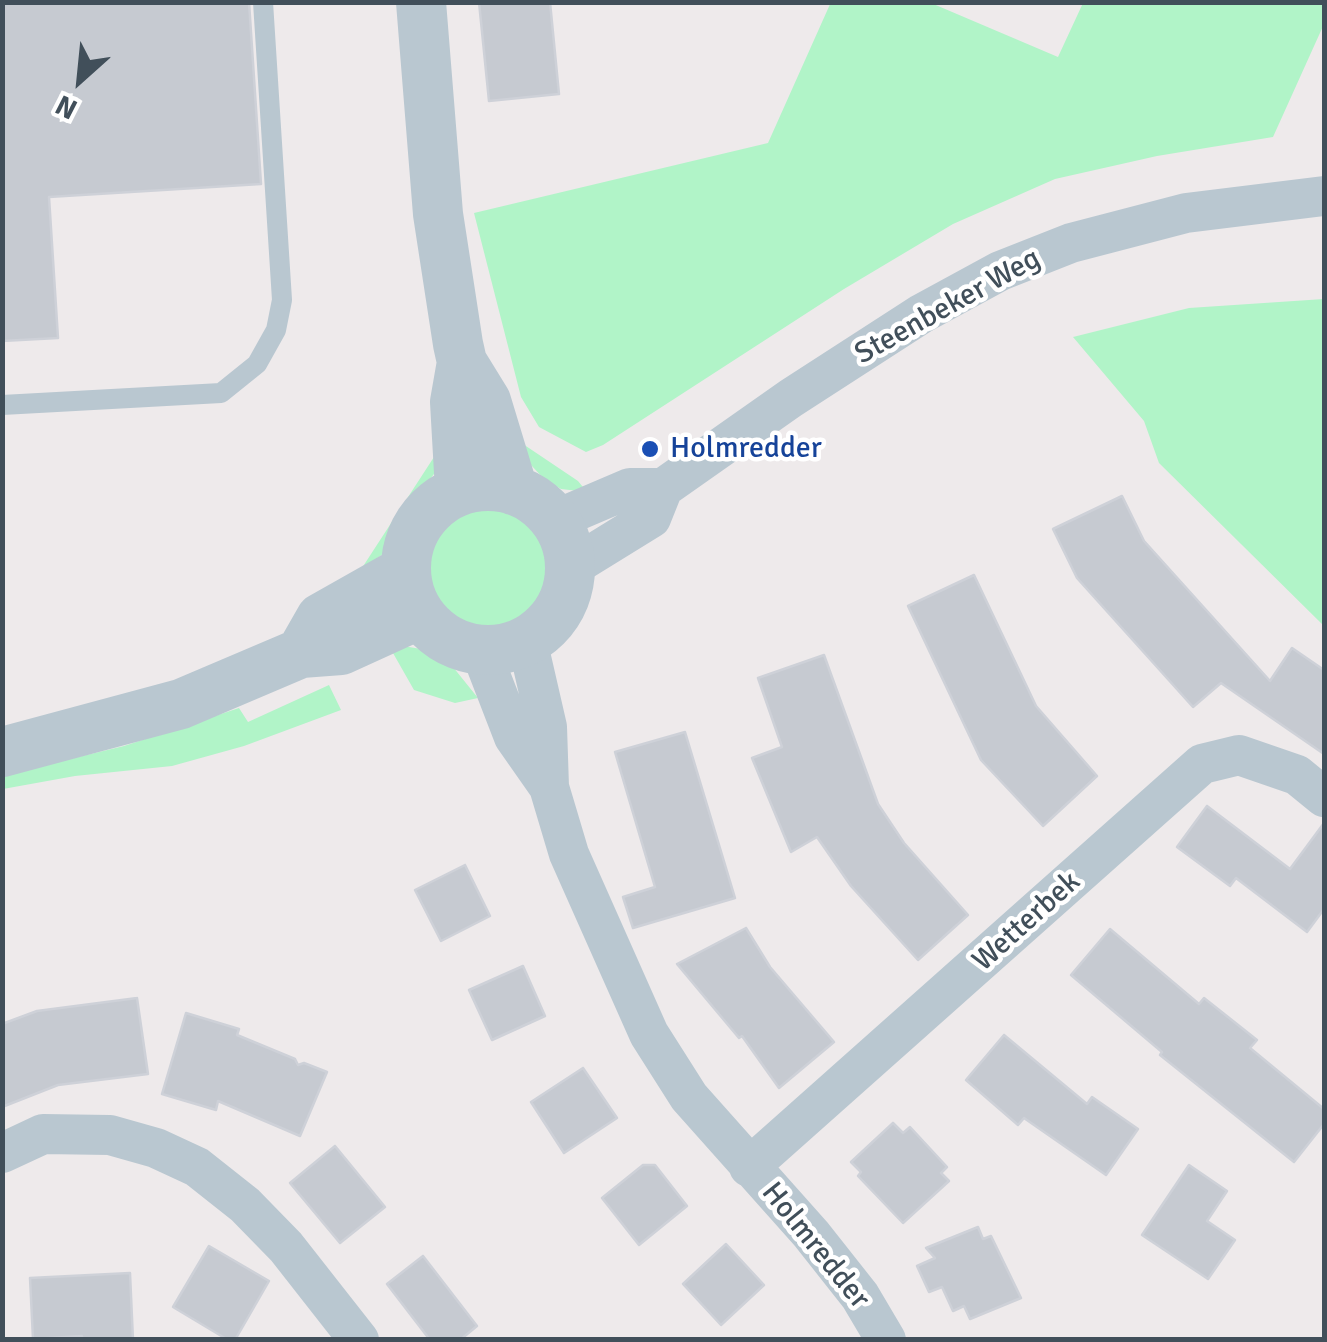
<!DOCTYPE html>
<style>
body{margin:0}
#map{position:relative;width:1327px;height:1342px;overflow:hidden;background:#eeeaeb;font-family:Signika,sans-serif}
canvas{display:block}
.frame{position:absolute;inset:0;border:5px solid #414f5a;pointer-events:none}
.north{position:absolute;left:30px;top:30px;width:100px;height:100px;-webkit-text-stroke:8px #fff;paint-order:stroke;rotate:207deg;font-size:28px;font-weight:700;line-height:40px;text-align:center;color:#414f5a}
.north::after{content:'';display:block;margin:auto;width:35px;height:45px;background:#414f5a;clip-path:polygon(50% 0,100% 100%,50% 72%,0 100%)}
</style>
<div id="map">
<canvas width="1327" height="1342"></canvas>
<div class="frame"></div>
<div class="north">N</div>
</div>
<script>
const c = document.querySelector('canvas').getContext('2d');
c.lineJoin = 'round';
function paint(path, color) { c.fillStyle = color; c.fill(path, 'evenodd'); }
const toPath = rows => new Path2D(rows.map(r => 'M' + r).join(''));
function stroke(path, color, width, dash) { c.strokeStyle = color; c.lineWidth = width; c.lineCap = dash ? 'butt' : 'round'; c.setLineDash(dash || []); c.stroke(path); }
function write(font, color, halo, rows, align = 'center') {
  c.font = font + ' Signika,sans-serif'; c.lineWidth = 9; c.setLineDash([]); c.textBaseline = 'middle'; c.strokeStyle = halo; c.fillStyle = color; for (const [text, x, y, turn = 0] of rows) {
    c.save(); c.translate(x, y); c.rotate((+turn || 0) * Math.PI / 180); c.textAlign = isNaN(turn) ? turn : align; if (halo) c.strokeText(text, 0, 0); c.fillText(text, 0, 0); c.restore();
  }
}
const green = toPath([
 [831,2,931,3,1058,57,1083,3,1324,3,1324,24,1273,137,1157,156,1055,179,953,224,844,289,603,445,586,452,539,427,521,397,474,213,768,143],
 [1324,299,1324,626,1159,463,1144,421,1073,337,1189,308],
 [517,440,578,481,587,492,561,489,545,480,530,464],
 [434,457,441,458,434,474,399,518,383,554,360,571],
 '424 569a61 61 0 1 1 122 0a61 61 0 1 1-122 0Z',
 [397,645,421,649,453,667,478,698,455,703,414,690,389,646],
 [329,685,341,710,244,746,172,766,75,776,3,789,3,775,124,746,239,708,248,722]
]);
const building = toPath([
 [2,2,249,2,261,184,49,197,58,338,2,341,2,2],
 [479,2,550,2,559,94,489,101,479,2],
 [1122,496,1144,541,1270,681,1292,648,1324,670,1324,754,1221,683,1193,707,1077,578,1053,529,1122,496],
 [974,575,1036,706,1097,776,1043,826,981,760,908,606,974,575],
 [824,655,878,804,904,843,968,915,918,960,851,886,817,837,791,852,752,758,782,747,758,678,824,655],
 [685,732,735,898,633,928,623,897,655,887,615,752,685,732],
 [1207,806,1290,869,1324,823,1324,909,1307,932,1236,878,1230,886,1177,847,1207,806],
 [465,865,490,916,441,941,415,890,465,865],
 [746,928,770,967,834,1042,779,1088,742,1036,739,1038,677,964,746,928],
 [1110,929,1199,1004,1204,998,1257,1040,1250,1048,1324,1109,1324,1124,1294,1162,1160,1055,1162,1052,1071,975,1110,929],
 [523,966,545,1016,492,1040,469,990,523,966],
 [137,998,148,1074,58,1085,2,1107,2,1024,37,1011,137,998],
 [186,1013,239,1029,237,1035,295,1059,298,1065,304,1063,327,1072,300,1136,218,1101,216,1110,162,1094,186,1013],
 [1004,1035,1087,1104,1092,1097,1138,1129,1106,1175,1024,1118,1018,1125,966,1080,1004,1035],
 [583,1068,617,1118,564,1153,531,1102,583,1068],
 [893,1123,903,1133,910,1127,947,1167,941,1173,949,1181,903,1223,858,1176,861,1172,851,1162,893,1123],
 [335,1146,385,1207,340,1243,290,1183,335,1146],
 [643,1165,655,1165,687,1206,639,1245,602,1198,643,1165],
 [1189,1165,1227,1191,1207,1221,1235,1240,1208,1279,1142,1235,1189,1165],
 [978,1227,983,1239,991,1236,1021,1298,970,1319,964,1306,953,1311,942,1287,929,1292,917,1266,935,1258,926,1248,978,1227],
 [726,1244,764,1285,721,1325,683,1284,726,1244],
 [209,1246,269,1281,235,1340,228,1340,173,1307,209,1246],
 [423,1256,477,1326,460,1340,430,1340,387,1284,423,1256],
 [130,1273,133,1340,82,1340,82,1336,33,1339,30,1278,130,1273]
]);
const service = toPath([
 [2,405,221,393,257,364,276,330,282,300,263,2]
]);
const minor = toPath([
 [555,520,630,488,663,488,791,398,921,314,1000,271,1071,243,1186,213,1324,196],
 [570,568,651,518,663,488],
 [527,640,547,727,549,787,569,854,649,1034,689,1097,811,1234,860,1296,886,1340],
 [480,649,514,737,549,787],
 [2,1153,43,1134,110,1135,156,1148,197,1167,245,1205,286,1247,359,1340],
 [749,1167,1202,764,1239,755,1297,775,1324,797]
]);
const tertiary = toPath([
 [421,2,438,214,458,344,462,362,486,401,513,490],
 '406 568a82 82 0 1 1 164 0a82 82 0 1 1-164 0Z',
 [460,490,455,402,462,362],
 [301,653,321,618,406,570],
 [2,752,181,704,301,653,341,650,420,614]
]);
const markers = [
 [650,449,10,"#1a4fb4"]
];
const streetNames = [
 ["Steenbeker Weg",948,307,-29],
 ["Wetterbek",1027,922,-42],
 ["Holmredder",815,1246,51]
];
const transitNames = [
 ["Holmredder",670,449]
];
paint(green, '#b1f4c8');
paint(building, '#c6cad1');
stroke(building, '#ced1d8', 2.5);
stroke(service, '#b9c7d0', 20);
stroke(minor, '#b9c7d0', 40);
stroke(tertiary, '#b9c7d0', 50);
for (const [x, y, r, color] of markers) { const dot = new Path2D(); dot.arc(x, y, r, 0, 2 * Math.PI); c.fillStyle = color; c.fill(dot); stroke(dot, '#fff', 4); }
write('30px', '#414f5a', '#fff', streetNames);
write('30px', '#164399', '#fff', transitNames, 'left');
</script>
